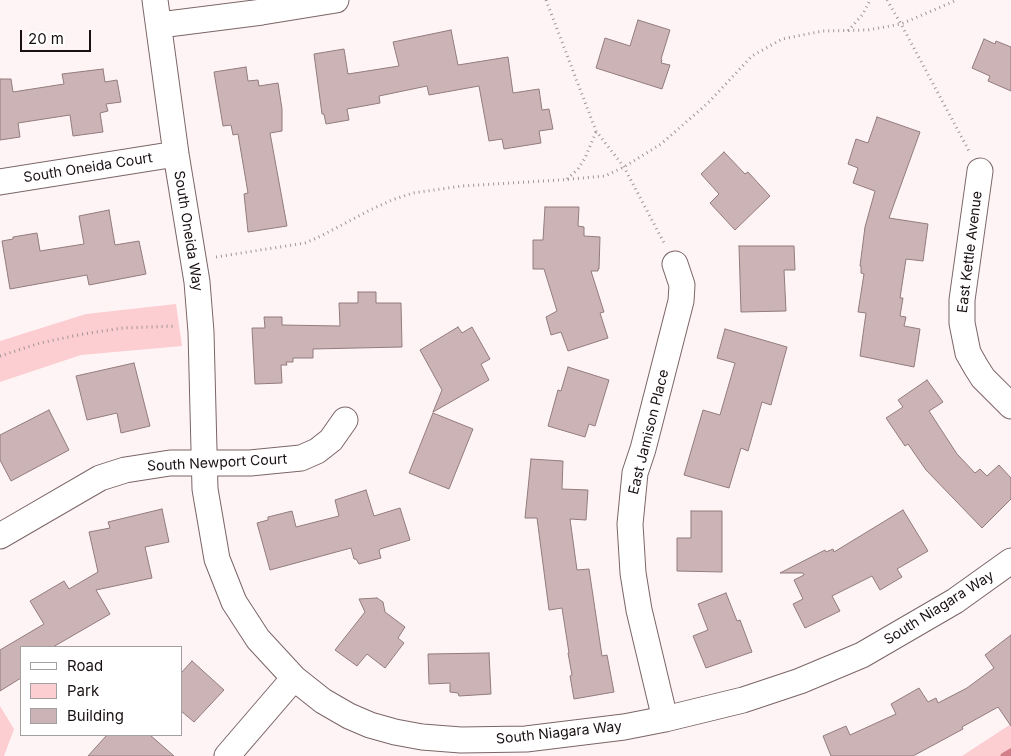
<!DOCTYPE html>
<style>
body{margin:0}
#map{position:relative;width:1011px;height:756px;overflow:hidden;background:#fff4f5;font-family:Inter,sans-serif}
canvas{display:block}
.legend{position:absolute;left:20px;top:646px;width:162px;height:90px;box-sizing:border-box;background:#fff;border:1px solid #a39fa0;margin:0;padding:6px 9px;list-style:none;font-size:15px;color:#191011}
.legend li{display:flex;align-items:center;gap:10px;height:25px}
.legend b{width:25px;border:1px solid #a39fa0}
.scale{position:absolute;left:20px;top:30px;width:71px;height:22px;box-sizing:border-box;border:2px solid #191011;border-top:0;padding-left:6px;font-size:15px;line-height:18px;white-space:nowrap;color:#191011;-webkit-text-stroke:4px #fff;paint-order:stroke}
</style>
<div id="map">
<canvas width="1011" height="756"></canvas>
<ul class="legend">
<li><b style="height:6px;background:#fff"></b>Road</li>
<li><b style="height:14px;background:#fccdd1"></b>Park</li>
<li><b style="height:14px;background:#ccb4b6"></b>Building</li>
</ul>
<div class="scale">20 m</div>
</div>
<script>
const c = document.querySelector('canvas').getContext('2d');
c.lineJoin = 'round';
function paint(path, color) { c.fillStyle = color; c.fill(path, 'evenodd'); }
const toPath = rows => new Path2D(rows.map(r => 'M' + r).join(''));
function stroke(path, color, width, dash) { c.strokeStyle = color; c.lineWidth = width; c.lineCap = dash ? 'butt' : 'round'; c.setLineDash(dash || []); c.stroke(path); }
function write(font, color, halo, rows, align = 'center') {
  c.font = font + ' Inter,sans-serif'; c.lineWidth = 4; c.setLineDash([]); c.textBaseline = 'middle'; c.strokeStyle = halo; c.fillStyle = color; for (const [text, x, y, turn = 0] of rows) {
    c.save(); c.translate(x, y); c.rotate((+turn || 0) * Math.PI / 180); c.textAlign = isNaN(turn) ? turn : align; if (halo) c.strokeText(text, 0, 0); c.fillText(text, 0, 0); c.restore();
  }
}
const green = toPath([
 [176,304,182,346,81,355,0,382,0,341,86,314],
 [0,706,14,729,4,756,0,756],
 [1011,724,1011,756,962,756]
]);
const stream = toPath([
 [1004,756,1011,752]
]);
const building = toPath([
 [638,20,670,30,661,59,662,60,661,63,670,65,662,89,596,68,605,38,630,46,638,20],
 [451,30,458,65,508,57,513,93,539,89,542,110,549,109,553,129,539,131,541,143,504,149,502,139,489,141,479,86,429,95,427,86,379,96,380,103,347,109,349,120,326,124,324,114,322,114,314,54,344,49,348,74,399,66,393,42,451,30],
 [984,39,995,44,996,41,1011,47,1011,91,988,81,990,76,972,68,984,39],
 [246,67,248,81,258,80,259,86,278,83,282,109,282,131,270,133,287,226,248,232,244,194,248,193,238,134,233,135,231,125,223,126,214,72,246,67],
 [103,69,105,82,117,80,121,102,106,104,108,111,100,113,103,132,73,136,70,115,18,123,20,137,0,140,0,79,11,79,13,92,64,84,62,74,103,69],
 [877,117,920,132,889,218,928,224,923,261,906,259,900,298,903,298,900,316,906,317,904,326,920,329,914,367,860,356,866,313,858,312,864,274,861,273,861,266,860,266,865,227,875,191,853,183,858,168,848,164,856,139,868,143,877,117],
 [724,152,745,174,748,172,770,196,735,230,710,203,719,194,701,174,724,152],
 [545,207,579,207,578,226,584,227,584,236,600,237,599,269,598,269,598,271,591,271,604,312,600,313,608,338,568,351,561,332,551,335,546,317,557,311,544,269,533,269,533,240,543,240,545,207],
 [109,210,115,245,139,241,146,274,89,285,87,275,10,289,2,241,13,239,13,237,37,233,40,251,84,244,79,216,109,210],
 [739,246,794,246,795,270,784,270,786,311,741,312,739,246],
 [358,292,376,292,376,303,401,303,402,347,313,349,313,358,293,358,293,362,286,362,287,365,281,365,282,383,255,384,252,328,265,328,264,317,282,317,282,325,340,326,339,303,358,303,358,292],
 [458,327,462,333,472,327,490,359,481,364,489,380,433,412,442,390,420,350,458,327],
 [725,329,787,347,771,405,762,402,748,451,741,448,729,488,684,475,703,410,720,415,735,363,717,358,725,329],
 [134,363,150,426,121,433,117,413,87,420,76,376,134,363],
 [568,367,609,380,595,426,589,424,585,437,548,426,558,390,561,391,568,367],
 [927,380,943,402,929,411,957,454,975,473,980,469,987,476,999,465,1011,478,1011,499,982,528,926,470,908,444,905,446,886,418,903,407,898,400,927,380],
 [49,410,69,450,11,481,0,460,0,435,49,410],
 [433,413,473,429,449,489,409,473,433,413],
 [531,459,563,461,562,489,588,490,586,520,570,519,577,570,589,569,602,656,607,655,614,692,574,699,570,676,572,675,568,653,569,653,562,608,549,610,537,518,525,518,531,459],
 [366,490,374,516,400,508,410,540,380,549,379,551,381,558,359,564,356,559,354,559,351,548,270,570,257,523,268,520,268,517,292,511,296,527,339,516,335,500,366,490],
 [162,509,169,542,145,547,152,578,96,590,110,614,53,647,21,647,21,678,0,691,0,650,44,624,30,601,64,581,69,589,98,572,89,532,110,528,108,522,162,509],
 [903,510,928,551,897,569,902,577,880,590,872,576,832,596,840,611,805,628,793,604,803,599,794,580,804,575,803,573,780,573,825,550,826,552,833,549,834,552,903,510],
 [691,511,722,511,722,572,677,571,677,538,691,538,691,511],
 [726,593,737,621,740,620,752,652,706,668,693,636,708,630,698,604,726,593],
 [377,598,383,602,385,612,405,627,398,638,404,643,385,668,367,654,357,666,335,650,365,612,359,599,377,598],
 [1011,635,1011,726,998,707,962,727,963,729,913,756,831,756,823,736,846,726,850,735,896,714,891,704,919,688,928,702,936,698,938,703,967,688,994,668,985,655,1011,635],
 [489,653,491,694,459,696,458,693,450,692,450,683,429,684,428,654,489,653],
 [192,661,224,690,194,722,181,711,181,673,192,661],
 [107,735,150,735,174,756,88,756,107,735]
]);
const path = toPath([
 [546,0,596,131,624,167,664,243],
 [887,0,901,24,969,151],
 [848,31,863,14,870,0],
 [567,179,578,169,585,158,596,132],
 [216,257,305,243,321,236,370,210,392,200,413,193,462,186,560,180,605,176,624,167,661,144,708,103,752,56,782,39,823,31,868,30,901,24,957,0],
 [0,356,40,343,83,334,123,328,176,326]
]);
const minor = toPath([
 [155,0,176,154,197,282,201,332,205,489,217,559,234,602,258,639,294,678,323,701,349,716,370,725,395,732,422,737,461,740,526,739,624,727,665,719,743,700,800,681,862,655,955,601,1011,561],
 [160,25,262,12,336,0],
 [980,171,962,300,962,323,968,353,976,367,983,378,1011,406],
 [0,182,176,154],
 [0,536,100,478,125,470,170,463,250,463,301,458,317,451,331,440,345,420],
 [665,719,639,610,633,573,630,524,635,473,643,449,681,301,682,285,675,264],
 [227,756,294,678]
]);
const streetNames = [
 ["South Oneida Court",88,168,-9],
 ["South Oneida Way",188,231,81],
 ["East Kettle Avenue",970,252,-83],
 ["East Jamison Place",649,432,-76],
 ["South Newport Court",217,463,-3],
 ["South Niagara Way",939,608,-32],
 ["South Niagara Way",559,733,-6]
];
paint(green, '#fccdd1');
stroke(stream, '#d27f89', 7);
paint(building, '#ccb4b6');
stroke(building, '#927b7d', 1);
stroke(minor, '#7b6567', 27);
stroke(path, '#a09596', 3, [1, 4]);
stroke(minor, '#fff', 25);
write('14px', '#191011', '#fff', streetNames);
</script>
